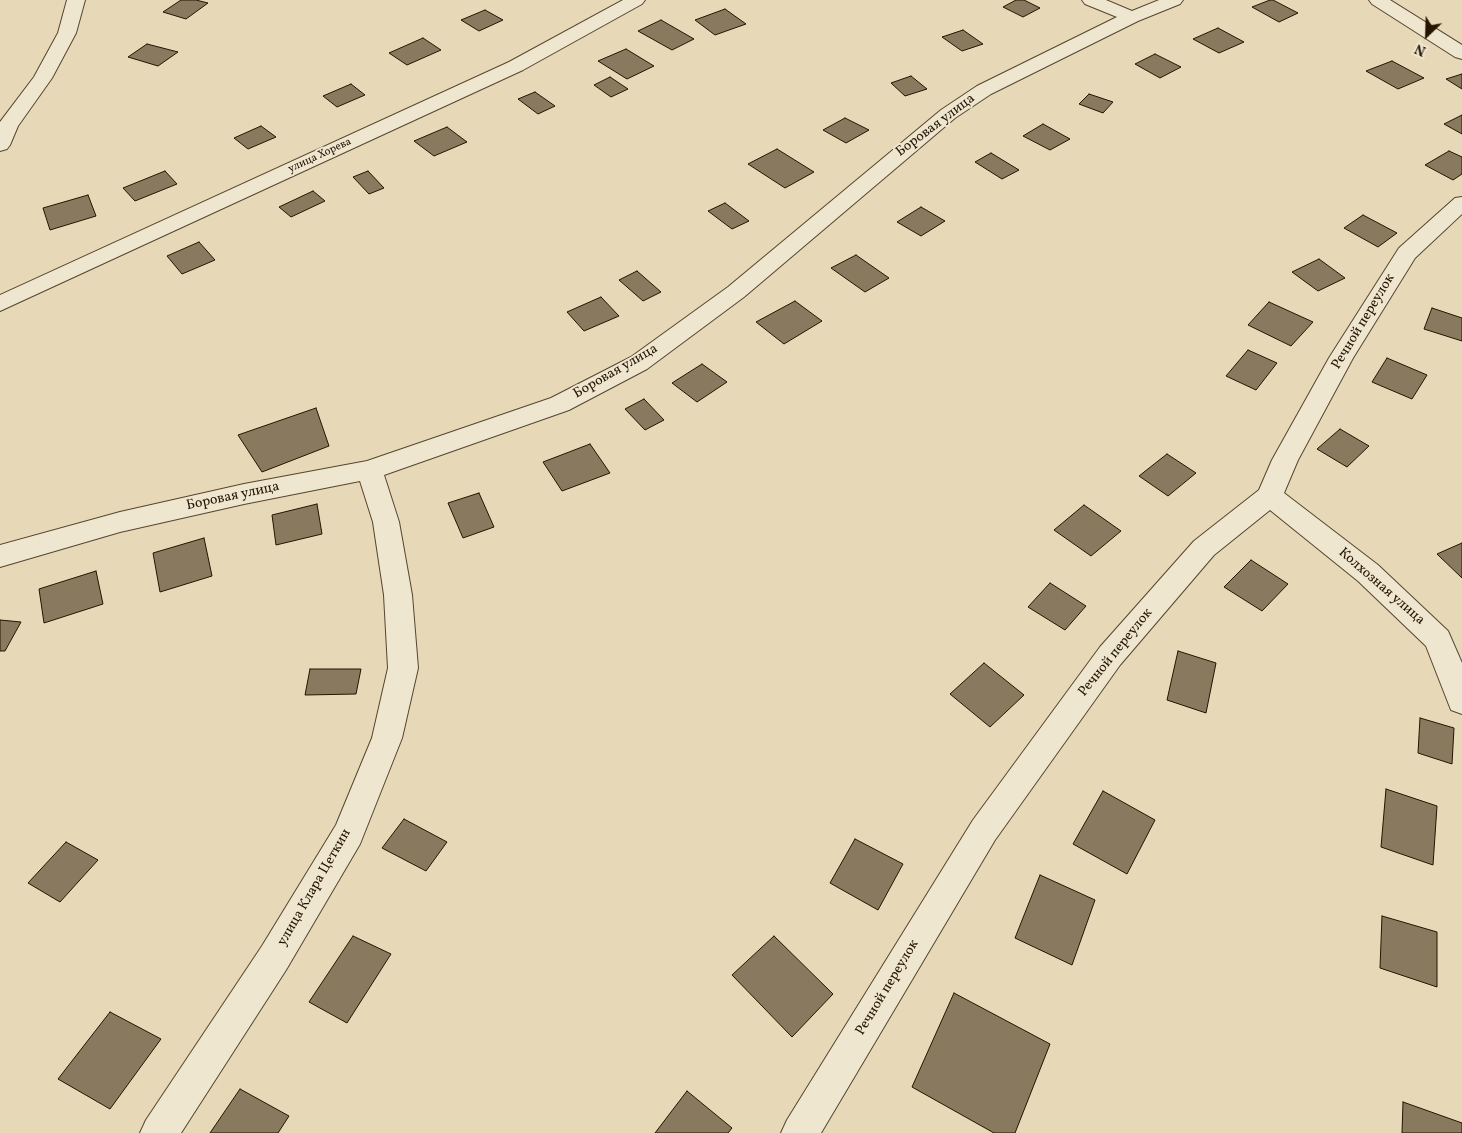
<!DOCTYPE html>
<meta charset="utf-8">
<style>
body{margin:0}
#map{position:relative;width:1462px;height:1133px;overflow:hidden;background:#e7d8b7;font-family:Vollkorn,serif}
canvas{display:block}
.north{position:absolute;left:1402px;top:10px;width:50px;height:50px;-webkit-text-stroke:4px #efe6d0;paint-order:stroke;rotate:204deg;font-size:14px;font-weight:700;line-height:20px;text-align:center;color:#241400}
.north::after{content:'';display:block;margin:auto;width:18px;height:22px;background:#241400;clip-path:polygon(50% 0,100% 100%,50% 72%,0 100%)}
</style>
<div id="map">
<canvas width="1462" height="1133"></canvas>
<div class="north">N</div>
</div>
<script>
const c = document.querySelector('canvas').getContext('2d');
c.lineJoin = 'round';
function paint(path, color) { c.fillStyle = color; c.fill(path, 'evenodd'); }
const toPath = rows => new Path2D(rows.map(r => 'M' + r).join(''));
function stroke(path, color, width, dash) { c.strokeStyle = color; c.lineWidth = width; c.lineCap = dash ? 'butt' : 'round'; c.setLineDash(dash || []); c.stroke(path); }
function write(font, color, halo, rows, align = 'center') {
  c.font = font + ' Vollkorn,serif'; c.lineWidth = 4; c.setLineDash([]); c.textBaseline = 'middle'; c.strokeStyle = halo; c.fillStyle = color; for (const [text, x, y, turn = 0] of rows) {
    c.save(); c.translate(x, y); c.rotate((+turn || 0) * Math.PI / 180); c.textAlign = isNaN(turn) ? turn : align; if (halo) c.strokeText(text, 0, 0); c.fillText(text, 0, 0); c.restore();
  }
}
const building = toPath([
 [181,0,196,0,208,3,186,19,163,12,181,0],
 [1016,0,1024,0,1040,8,1023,17,1003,7,1016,0],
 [1270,0,1273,0,1298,13,1279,22,1252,7,1270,0],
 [725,9,746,24,715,35,695,20,725,9],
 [485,10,503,20,479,31,461,20,485,10],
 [661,20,694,39,672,50,638,31,661,20],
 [1218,28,1244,42,1219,53,1193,39,1218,28],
 [963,30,983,44,962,51,942,37,963,30],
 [423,38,441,50,407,65,389,53,423,38],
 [147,44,178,52,158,66,128,57,147,44],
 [626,49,654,66,627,79,598,61,626,49],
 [1155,54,1181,67,1160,78,1135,64,1155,54],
 [1392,61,1424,78,1398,89,1366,71,1392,61],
 [1462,74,1462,89,1446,79,1462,74],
 [911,76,927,89,905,96,891,83,911,76],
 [610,77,628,89,611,97,594,85,610,77],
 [351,84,365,95,337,107,323,96,351,84],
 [535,92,555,106,538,114,518,99,535,92],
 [1089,94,1113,102,1103,113,1079,104,1089,94],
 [1462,115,1462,134,1444,124,1462,115],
 [845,118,869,130,846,143,823,130,845,118],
 [1043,124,1070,139,1050,150,1023,136,1043,124],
 [261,126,276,137,248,149,234,138,261,126],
 [447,127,467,142,434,156,414,141,447,127],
 [777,149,814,172,785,188,748,164,777,149],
 [1449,151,1462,157,1462,174,1453,180,1425,165,1449,151],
 [991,153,1019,170,1002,179,975,162,991,153],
 [165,171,177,184,135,201,123,188,165,171],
 [368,171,384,188,369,194,353,177,368,171],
 [313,191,325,201,291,217,279,207,313,191],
 [88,195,96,216,50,230,43,208,88,195],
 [725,203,749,221,732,229,708,211,725,203],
 [921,207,945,221,921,236,897,222,921,207],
 [1363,215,1397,233,1378,247,1344,228,1363,215],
 [199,242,215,260,182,274,167,256,199,242],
 [856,255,889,278,865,292,831,268,856,255],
 [1319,259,1345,278,1318,291,1292,272,1319,259],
 [637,271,661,292,643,301,619,280,637,271],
 [601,297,619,316,584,331,567,312,601,297],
 [795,301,822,321,784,344,756,322,795,301],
 [1269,302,1313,322,1291,346,1248,325,1269,302],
 [1432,308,1462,318,1462,341,1424,329,1432,308],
 [1248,350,1277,363,1256,390,1226,376,1248,350],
 [1387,358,1427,375,1412,399,1372,382,1387,358],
 [702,364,727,382,697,402,672,383,702,364],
 [644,399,664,420,645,430,625,409,644,399],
 [316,408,329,446,262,472,238,435,316,408],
 [1340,429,1369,446,1347,467,1317,449,1340,429],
 [590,444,610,473,562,491,543,462,590,444],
 [1167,454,1196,473,1168,496,1139,476,1167,454],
 [479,493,494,527,463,538,448,503,479,493],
 [317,504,322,534,276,545,272,515,317,504],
 [1084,505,1121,531,1091,556,1054,530,1084,505],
 [204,538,212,576,160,592,153,553,204,538],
 [1462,543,1462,578,1437,554,1462,543],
 [1251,560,1288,584,1262,611,1224,587,1251,560],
 [96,571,103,604,44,623,39,589,96,571],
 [1050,583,1086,606,1065,630,1028,607,1050,583],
 [0,620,21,622,5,651,0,651,0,620],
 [1178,651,1216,663,1206,713,1167,700,1178,651],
 [984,663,1024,695,990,727,950,694,984,663],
 [310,669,361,669,356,694,305,695,310,669],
 [1420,718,1454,728,1452,764,1418,753,1420,718],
 [1386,789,1437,806,1433,865,1381,847,1386,789],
 [1103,791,1155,820,1127,874,1073,844,1103,791],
 [404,819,447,842,426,871,382,848,404,819],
 [855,839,903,864,878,910,830,883,855,839],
 [66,842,98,860,60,902,28,883,66,842],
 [1040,875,1095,900,1072,965,1015,938,1040,875],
 [1382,916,1437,932,1437,987,1380,968,1382,916],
 [353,936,391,954,347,1023,309,1002,353,936],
 [774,936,833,994,792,1037,732,975,774,936],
 [954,993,1050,1044,1015,1133,994,1133,912,1087,954,993],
 [110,1012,161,1039,110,1109,58,1079,110,1012],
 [240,1089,289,1116,278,1133,210,1133,240,1089],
 [687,1091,732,1128,728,1133,655,1133,687,1091],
 [1403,1102,1462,1123,1462,1133,1402,1133,1403,1102]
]);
const street = toPath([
 [67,0,85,0,76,33,52,78,18,126,10,145,7,149,0,151,0,122,34,77,58,33,67,0],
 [623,0,645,0,642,4,523,70,0,311,0,295,509,62,623,0],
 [1082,0,1106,0,1132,11,1159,0,1183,0,1180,4,1138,21,991,94,955,118,744,297,647,369,569,410,384,475,399,522,412,595,418,668,402,738,360,844,286,970,181,1133,140,1133,146,1120,262,946,336,825,372,738,388,668,384,595,373,522,360,481,244,504,120,532,0,567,0,545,120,512,244,484,367,461,551,398,631,357,728,287,941,110,977,86,1117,17,1085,4,1082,0],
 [1369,0,1390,0,1462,45,1462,59,1455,57,1372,4,1369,0],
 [1462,197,1462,214,1415,258,1353,358,1298,460,1284,493,1378,565,1448,631,1462,663,1462,714,1451,710,1426,646,1358,581,1270,510,1214,555,1120,665,995,840,821,1133,781,1133,787,1120,973,820,1100,647,1194,541,1259,490,1272,460,1329,358,1399,248,1455,198,1462,197]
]);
const farStreetnames = [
 ["улица Хорева",320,156,-25]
];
const streetNames = [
 ["Боровая улица",936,126,-37],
 ["Речной переулок",1364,322,-59],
 ["Боровая улица",616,372,-30],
 ["Боровая улица",233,497,-12],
 ["Колхозная улица",1381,587,41],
 ["Речной переулок",1116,653,-51],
 ["улица Клара Цеткин",315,888,-60],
 ["Речной переулок",888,988,-59]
];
paint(building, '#897a5f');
stroke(building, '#241400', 1);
stroke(street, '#55452e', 2);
paint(street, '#efe6d0');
write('11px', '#241400', '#efe6d0', farStreetnames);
write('14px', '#241400', '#efe6d0', streetNames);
</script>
